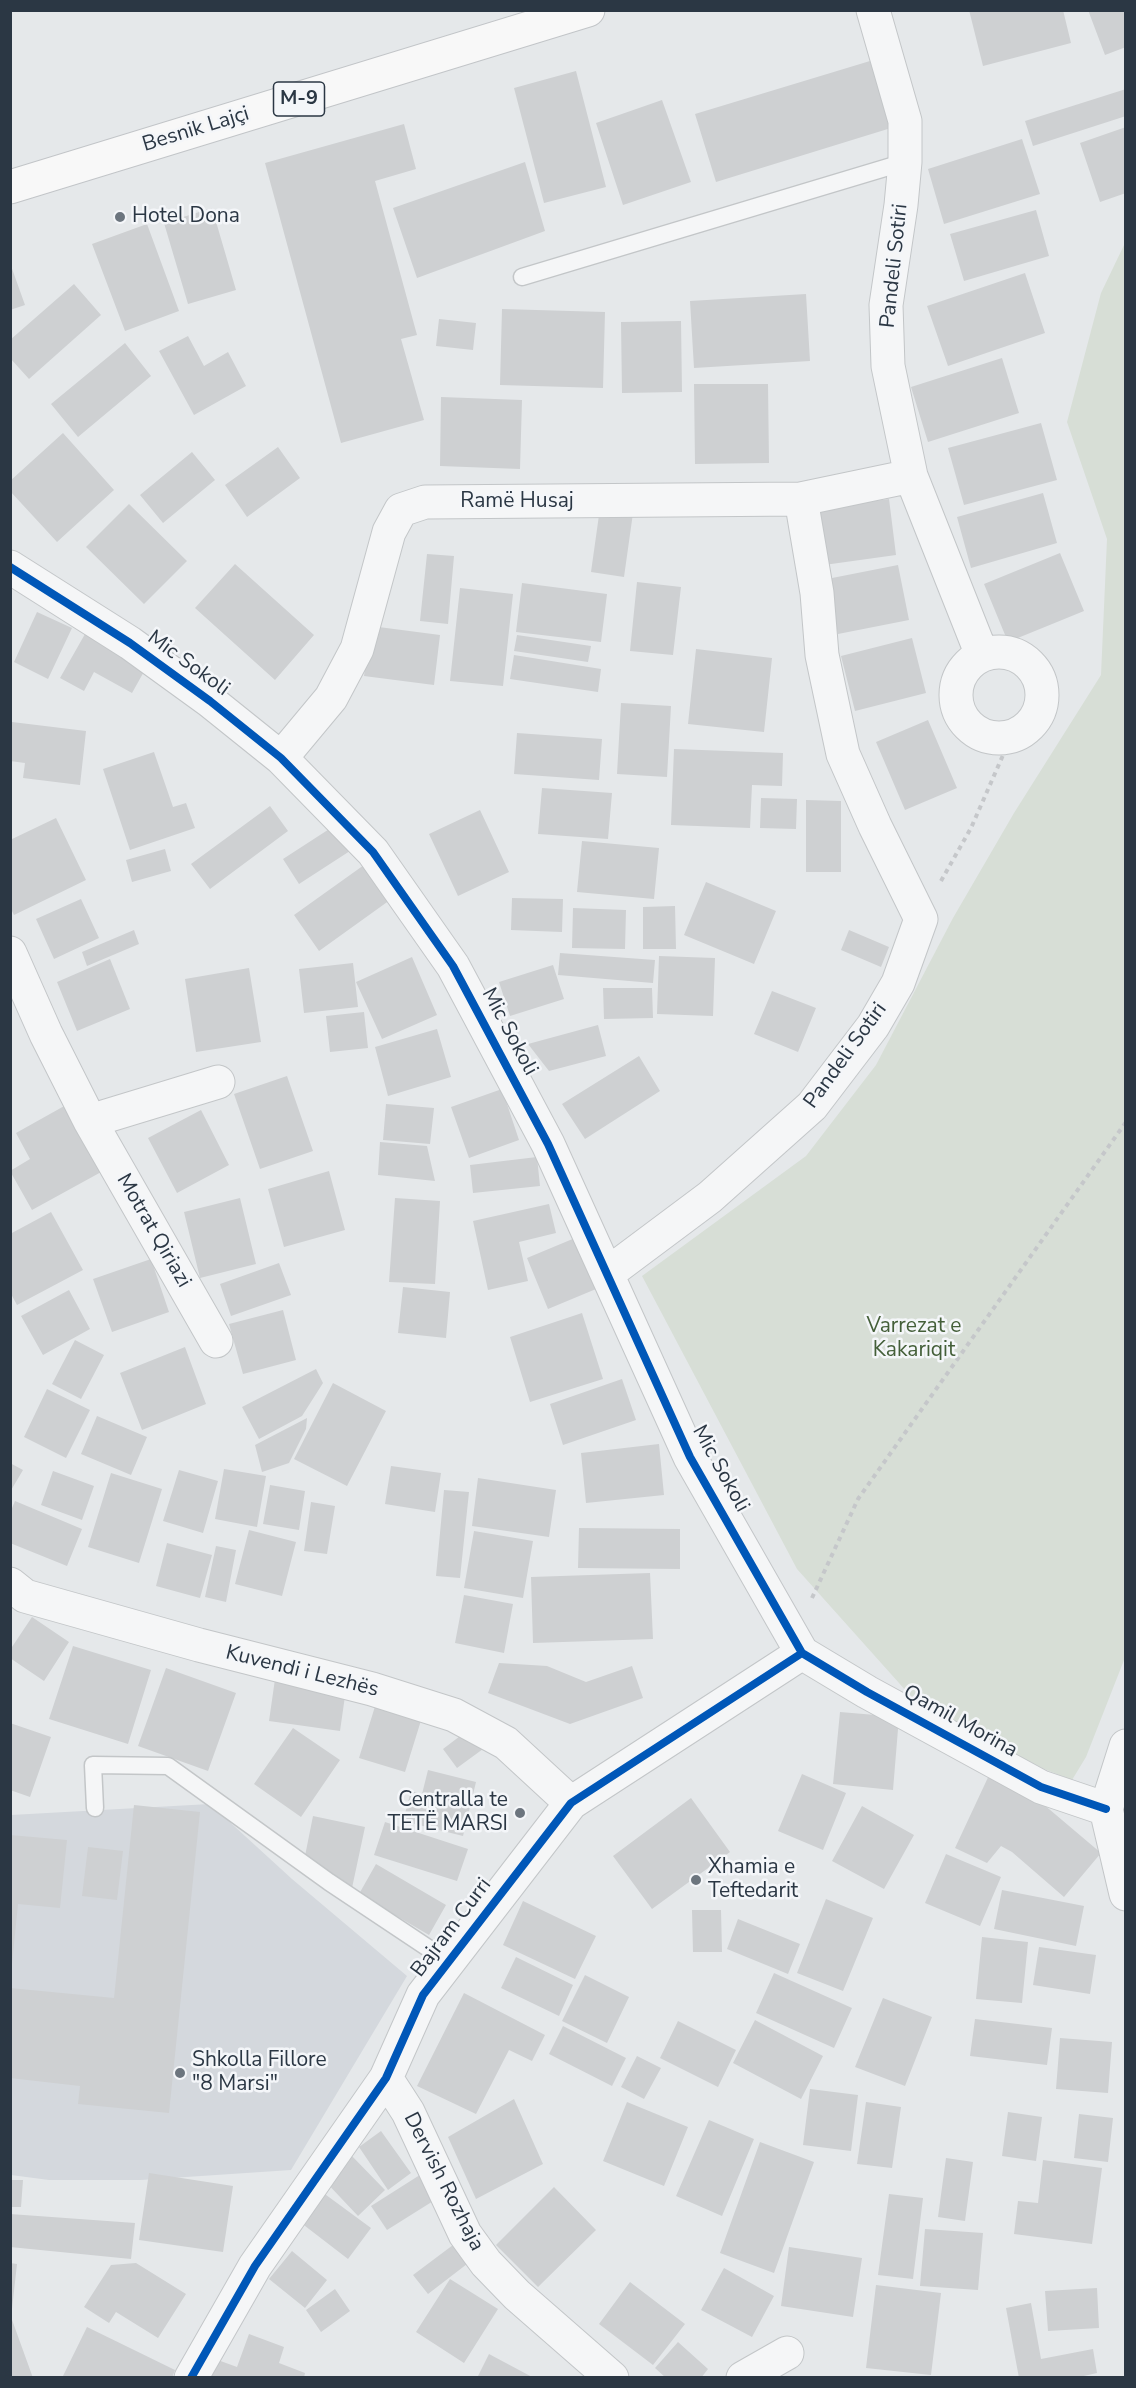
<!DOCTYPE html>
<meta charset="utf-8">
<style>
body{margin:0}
#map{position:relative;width:1136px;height:2388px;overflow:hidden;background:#e5e8ea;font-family:"Nunito Sans",sans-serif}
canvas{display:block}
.frame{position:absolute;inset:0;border:12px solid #2b3744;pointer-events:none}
</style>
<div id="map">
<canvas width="1136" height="2388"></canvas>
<div class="frame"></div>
</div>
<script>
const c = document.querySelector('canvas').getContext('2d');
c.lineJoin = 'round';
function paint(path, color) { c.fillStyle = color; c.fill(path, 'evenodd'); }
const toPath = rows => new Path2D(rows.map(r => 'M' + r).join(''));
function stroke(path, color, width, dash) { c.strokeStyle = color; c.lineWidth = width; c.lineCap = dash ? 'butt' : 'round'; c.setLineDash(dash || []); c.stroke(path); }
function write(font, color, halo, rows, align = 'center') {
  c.font = font + ' "Nunito Sans",sans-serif'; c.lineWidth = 5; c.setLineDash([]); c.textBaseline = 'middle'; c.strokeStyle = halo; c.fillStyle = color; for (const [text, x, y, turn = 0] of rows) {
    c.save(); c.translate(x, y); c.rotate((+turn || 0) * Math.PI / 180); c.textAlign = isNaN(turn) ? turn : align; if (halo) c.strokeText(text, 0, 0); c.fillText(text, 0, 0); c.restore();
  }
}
const built = toPath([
 [210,1804,292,1879,407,1976,291,2170,141,2180,49,2180,11,2175,11,1815]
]);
const green = toPath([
 [1125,243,1126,1655,1086,1757,1072,1780,1044,1769,916,1702,797,1569,642,1276,806,1156,876,1065,953,918,1014,813,1101,675,1107,539,1067,422,1101,293]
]);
const building = toPath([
 [969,10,1063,10,1071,43,983,66],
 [1088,10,1126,10,1126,47,1105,55],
 [870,61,891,128,716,182,695,114],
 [576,71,606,187,544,203,514,88],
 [1126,89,1126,116,1033,146,1025,121],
 [662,100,691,182,623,205,596,123],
 [404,124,416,169,375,181,417,335,401,339,424,420,341,443,265,163],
 [1126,127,1126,193,1100,202,1080,143],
 [1022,139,1040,194,944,224,928,169],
 [525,162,545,231,417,278,393,208],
 [212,208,236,290,188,304,164,223],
 [1036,210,1049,256,964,281,950,234],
 [147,224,179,311,125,331,92,244],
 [10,263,25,305,10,310],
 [1025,273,1045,333,948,366,927,306],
 [74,284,101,315,29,379,10,358,10,340],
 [806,294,810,361,694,368,690,301],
 [502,309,605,312,603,388,500,385],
 [439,319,476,323,473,350,436,346],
 [681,321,682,392,622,393,621,322],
 [188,336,204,366,228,352,246,386,194,415,159,351],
 [125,343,151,376,78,437,51,404],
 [1002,358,1019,413,928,442,911,387],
 [694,384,768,384,769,463,695,464],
 [441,397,522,400,520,469,440,466],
 [1041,423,1057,480,964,505,948,448],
 [63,433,114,490,57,542,10,491,10,481],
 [278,447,300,478,247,517,225,485],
 [192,452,215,480,163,523,140,495],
 [1043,493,1057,543,971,568,957,517],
 [889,499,896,555,824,565,816,509],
 [129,504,187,561,144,604,86,547],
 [600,508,633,513,624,577,591,572],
 [1060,553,1084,611,1008,642,984,584],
 [427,554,454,556,448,624,420,621],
 [235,564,314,635,275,680,195,608],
 [898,565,909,620,838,634,827,579],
 [637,582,681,587,673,655,630,651],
 [522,583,607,594,601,642,516,632],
 [460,588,513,594,503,686,450,681],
 [37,612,72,628,48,679,14,662],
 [371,626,440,635,434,685,364,676],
 [85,634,146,668,132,693,94,672,84,691,60,678],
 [517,635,591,646,588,662,514,651],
 [912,638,926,693,855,711,841,656],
 [696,649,772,658,764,732,688,724],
 [514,655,601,669,598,692,510,679],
 [621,703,671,706,667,777,617,774],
 [928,720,957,788,905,810,876,742],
 [12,722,86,731,80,785,23,778,25,763,10,761],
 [517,733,602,739,599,780,514,774],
 [674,749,783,753,782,786,752,785,750,828,671,825],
 [154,752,173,807,186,803,195,828,130,850,103,769],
 [542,788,612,793,608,839,538,834],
 [761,798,797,799,796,829,760,828],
 [806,800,841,801,841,872,806,872],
 [270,806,288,831,210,889,191,864],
 [480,810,509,872,458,896,429,834],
 [56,818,86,880,14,915,10,907,10,840],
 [337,824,353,849,299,884,283,859],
 [582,841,659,848,654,899,577,892],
 [165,849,171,871,132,882,126,860],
 [364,865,390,900,319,951,294,915],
 [706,882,776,911,754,964,684,935],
 [512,898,563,899,562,932,511,930],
 [81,899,99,938,54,959,36,919],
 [675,906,676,949,643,949,643,907],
 [573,908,626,910,625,949,572,948],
 [134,930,139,944,87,966,82,952],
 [849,930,889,947,881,967,841,950],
 [560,953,655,960,653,983,558,975],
 [659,956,715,958,713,1016,657,1014],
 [412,957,437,1015,382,1039,356,982],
 [110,959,130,1009,77,1031,57,982],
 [353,963,358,1007,304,1013,299,969],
 [553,965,564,999,510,1016,499,982],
 [249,968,261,1042,196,1052,185,979],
 [603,988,652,988,653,1018,604,1019],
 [772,991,816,1008,798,1052,754,1034],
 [364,1012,368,1048,330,1052,326,1016],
 [598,1025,606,1056,549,1071,528,1044],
 [437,1029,451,1077,388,1096,375,1047],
 [639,1056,660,1091,585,1139,562,1104],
 [287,1076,313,1151,260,1169,234,1094],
 [502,1089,519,1140,469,1158,451,1107],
 [386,1104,434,1108,430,1144,383,1140],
 [66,1105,103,1171,32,1210,10,1171,30,1159,16,1133],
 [201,1110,229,1165,177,1193,148,1138],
 [380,1142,427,1146,435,1181,378,1175],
 [537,1157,540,1186,473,1193,470,1165],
 [329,1171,345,1230,284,1247,268,1189],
 [240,1198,256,1264,200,1278,184,1212],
 [395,1198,440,1201,435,1284,389,1282],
 [549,1204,556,1233,519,1242,528,1281,488,1290,473,1221],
 [51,1212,83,1270,17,1305,10,1292,10,1234],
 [575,1238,596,1289,548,1309,527,1258],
 [151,1259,169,1312,112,1332,93,1279],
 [279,1263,291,1295,231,1316,220,1284],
 [403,1287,450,1292,446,1338,398,1333],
 [69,1290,90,1329,43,1355,21,1316],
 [283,1310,296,1360,243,1374,229,1324],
 [582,1313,603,1379,530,1402,510,1337],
 [75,1340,104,1355,81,1399,52,1384],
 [185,1347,206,1404,142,1430,120,1373],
 [316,1369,323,1383,302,1416,259,1439,242,1407],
 [622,1379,636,1420,563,1445,550,1404],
 [333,1383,386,1411,347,1486,294,1459],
 [47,1389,90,1410,66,1458,24,1437],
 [97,1416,147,1437,131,1475,81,1454],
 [307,1418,306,1429,289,1463,262,1472,255,1445],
 [659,1444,664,1495,586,1503,581,1453],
 [10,1463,23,1470,10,1492],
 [391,1466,441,1473,435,1512,385,1504],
 [224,1469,266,1476,257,1527,215,1519],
 [179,1470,218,1481,203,1533,163,1521],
 [53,1471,94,1486,82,1520,41,1505],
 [111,1473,162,1489,139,1563,88,1547],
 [478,1478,556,1490,549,1537,472,1526],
 [270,1485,305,1491,299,1530,263,1524],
 [444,1490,469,1492,460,1578,436,1576],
 [15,1501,82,1529,67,1566,10,1543,10,1513],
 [311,1502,335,1506,327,1554,304,1551],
 [579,1528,680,1529,680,1569,578,1568],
 [249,1530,296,1542,282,1596,235,1584],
 [474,1531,533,1541,523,1598,464,1588],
 [167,1543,212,1555,200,1598,156,1586],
 [216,1546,236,1550,226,1602,205,1597],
 [650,1573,653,1639,533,1643,531,1577],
 [464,1595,513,1604,504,1653,455,1643],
 [32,1617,69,1642,44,1681,10,1658,10,1650],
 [73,1646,151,1670,128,1744,49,1719],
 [499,1663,547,1666,586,1682,632,1666,643,1698,570,1724,488,1693],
 [166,1668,236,1693,208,1771,138,1746],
 [275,1679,346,1689,340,1731,269,1721],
 [377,1700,423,1714,405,1772,359,1758],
 [840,1712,899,1717,893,1790,833,1784],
 [10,1723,51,1737,30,1797,10,1790],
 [293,1728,340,1760,301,1817,254,1784],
 [468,1730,483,1749,457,1768,443,1749],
 [428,1770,476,1782,463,1836,403,1821,411,1791,422,1794],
 [991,1771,1023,1787,1101,1853,1064,1897,1012,1852,1001,1846,987,1863,955,1848],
 [802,1774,846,1793,823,1850,778,1831],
 [691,1798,730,1852,652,1909,613,1856],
 [134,1805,200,1812,169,2113,78,2104,80,2086,10,2078,10,1988,114,1998],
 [862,1806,914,1835,884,1889,832,1861],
 [313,1816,365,1827,352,1888,305,1856],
 [385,1822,468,1849,457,1881,374,1855],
 [10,1835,67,1840,60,1908,18,1904,12,1964],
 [88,1847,123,1851,117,1900,82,1896],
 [946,1854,1001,1877,980,1926,925,1903],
 [376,1864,446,1905,429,1935,359,1894],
 [1002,1890,1084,1906,1076,1946,994,1929],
 [826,1899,873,1918,843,1991,797,1973],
 [523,1901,596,1936,575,1979,503,1945],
 [692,1910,721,1910,722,1952,693,1952],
 [738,1919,800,1944,788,1974,727,1949],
 [982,1937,1028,1942,1022,2003,976,1999],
 [1039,1947,1096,1955,1090,1994,1033,1985],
 [516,1957,573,1985,559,2016,501,1988],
 [774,1973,852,2008,834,2048,756,2013],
 [585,1975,629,1997,607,2043,562,2021],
 [464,1993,545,2035,532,2061,509,2050,476,2114,417,2086],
 [883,1998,932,2017,905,2086,855,2067],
 [975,2019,1052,2028,1047,2065,970,2056],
 [755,2020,823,2056,801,2099,733,2063],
 [678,2021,736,2050,718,2087,660,2058],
 [563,2026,626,2058,612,2086,549,2054],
 [1060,2038,1112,2042,1108,2093,1056,2089],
 [637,2056,661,2068,644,2099,621,2087],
 [810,2089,858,2095,851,2151,803,2145],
 [514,2099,543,2164,476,2199,448,2137],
 [627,2102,688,2127,664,2186,603,2161],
 [866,2102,901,2107,892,2168,857,2164],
 [1008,2112,1042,2117,1036,2161,1002,2156],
 [1079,2114,1113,2118,1108,2162,1074,2158],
 [709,2120,754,2139,722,2216,676,2196],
 [381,2131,411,2173,388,2190,359,2147],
 [760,2142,814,2162,774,2273,720,2253],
 [350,2154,385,2190,358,2216,323,2179],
 [946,2158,973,2162,965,2221,938,2217],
 [1043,2160,1102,2168,1092,2244,1014,2234,1018,2201,1038,2203],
 [149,2173,233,2186,223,2252,139,2240],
 [423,2173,438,2198,387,2230,371,2206],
 [10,2180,23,2180,21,2207,10,2207],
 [554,2187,596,2230,538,2287,496,2245],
 [318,2189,371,2228,348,2259,296,2219],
 [889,2194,923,2198,913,2279,878,2275],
 [10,2214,135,2223,131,2259,10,2247],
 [925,2229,983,2233,978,2290,920,2286],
 [453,2245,467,2264,428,2294,413,2275],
 [789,2247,862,2258,853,2317,781,2306],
 [292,2251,327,2280,305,2308,269,2279],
 [10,2263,17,2264,12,2309,10,2309],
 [136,2263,186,2294,158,2338,116,2312,109,2323,84,2307,111,2265],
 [724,2268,774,2296,752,2337,701,2310],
 [450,2279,498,2309,464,2363,416,2332],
 [630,2282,685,2324,653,2365,599,2324],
 [876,2285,941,2293,931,2375,866,2368],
 [1097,2288,1099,2328,1048,2331,1045,2291],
 [335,2289,350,2311,321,2332,306,2310],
 [1031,2303,1041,2359,1093,2349,1097,2373,1075,2378,1019,2378,1006,2308],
 [10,2317,11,2317,33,2378,10,2378],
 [87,2327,175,2370,172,2378,62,2378],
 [249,2334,284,2347,279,2363,305,2373,304,2378,196,2378,204,2355,237,2367],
 [678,2342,708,2369,701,2378,666,2378,655,2368],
 [489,2354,534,2378,477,2378]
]);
const path = toPath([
 [941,881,971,828,1011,737],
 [812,1598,858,1499,1126,1122]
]);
const service = toPath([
 [522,277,905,162],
 [95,1808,93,1765,168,1766,329,1882,449,1962]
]);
const minor = toPath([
 [873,10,905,121,905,162,901,205,886,305,888,366,911,476,982,655],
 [10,567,130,643,210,701,281,758,373,852,453,966,548,1144,690,1457,802,1653,867,1692,1041,1787,1106,1809],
 '956 695a43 43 0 1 1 86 0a43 43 0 1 1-86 0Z',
 [281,758,331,698,357,649,389,532,401,510,425,502,801,499,911,476],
 [10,953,46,1034,90,1121,216,1341],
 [90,1121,218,1082],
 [607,1274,710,1197,812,1106,873,1026,898,983,921,919,875,826,843,754,822,655,817,593,801,499],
 [10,1584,25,1596,199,1645,372,1689,454,1715,506,1743,571,1803],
 [1126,1746,1106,1809,1126,1894],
 [386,2078,408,2112,465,2234,486,2263,517,2295,612,2378],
 [191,2378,255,2266,386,2078,423,1995,571,1803,802,1653],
 [743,2378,787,2353]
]);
const primary = toPath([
 [10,187,588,10]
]);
const cycleway = toPath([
 [10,567,130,643,210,701,281,758,373,852,453,966,548,1144,690,1457,802,1653,867,1692,1041,1787,1106,1809],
 [191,2378,255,2266,386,2078,423,1995,571,1803,802,1653]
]);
const markers = [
 [120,217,6,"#6c757e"],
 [520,1813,6,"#6c757e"],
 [696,1880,6,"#6c757e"],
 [180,2073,6,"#6c757e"]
];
const shields = [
 [299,99,51]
];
const shieldNames = [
 ["M-9",299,99]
];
const streetNames = [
 ["Besnik Lajçi",196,130,-17],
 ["Pandeli Sotiri",895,266,-84],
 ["Ramë Husaj",517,502],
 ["Mic Sokoli",188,664,36],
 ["Mic Sokoli",509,1032,62],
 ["Pandeli Sotiri",846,1056,-54],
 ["Motrat Qiriazi",153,1231,60],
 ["Mic Sokoli",720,1469,61],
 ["Kuvendi i Lezhës",302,1672,14],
 ["Qamil Morina",960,1722,29],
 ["Bajram Curri",452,1928,-53],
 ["Dervish Rozhaja",443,2182,63]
];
const poiNames = [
 ["Hotel Dona",132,217],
 ["Centralla te",508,1801,"right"],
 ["TETË MARSI",508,1825,"right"],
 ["Xhamia e",708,1868],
 ["Teftedarit",708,1892],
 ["Shkolla Fillore",192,2061],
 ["\"8 Marsi\"",192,2085]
];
const parkNames = [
 ["Varrezat e",914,1327],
 ["Kakariqit",914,1351]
];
paint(built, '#d4d8dd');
paint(green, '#d7ded6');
paint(building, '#ced0d2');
stroke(service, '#c3c6c8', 19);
stroke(minor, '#c3c6c8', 35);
stroke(primary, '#c2c5c8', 35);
stroke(path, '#c5c7ca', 4, [4.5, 4.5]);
stroke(service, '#f5f6f7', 16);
stroke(minor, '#f5f6f7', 33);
stroke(primary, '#f8f8f8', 33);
stroke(cycleway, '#0057b8', 8);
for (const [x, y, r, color] of markers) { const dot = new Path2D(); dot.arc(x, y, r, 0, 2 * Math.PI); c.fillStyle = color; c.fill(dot); stroke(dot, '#f4f6f9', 2); }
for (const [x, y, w] of shields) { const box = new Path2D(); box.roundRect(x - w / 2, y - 17, w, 34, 4.5); c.fillStyle = '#f4f6f9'; c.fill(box); stroke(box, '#2b3744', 1.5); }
write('bold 20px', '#2b3744', null, shieldNames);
write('21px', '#2b3744', '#f4f6f9', streetNames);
write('21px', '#2b3744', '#f4f6f9', poiNames, 'left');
write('21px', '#445f39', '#f4f6f9', parkNames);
</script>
